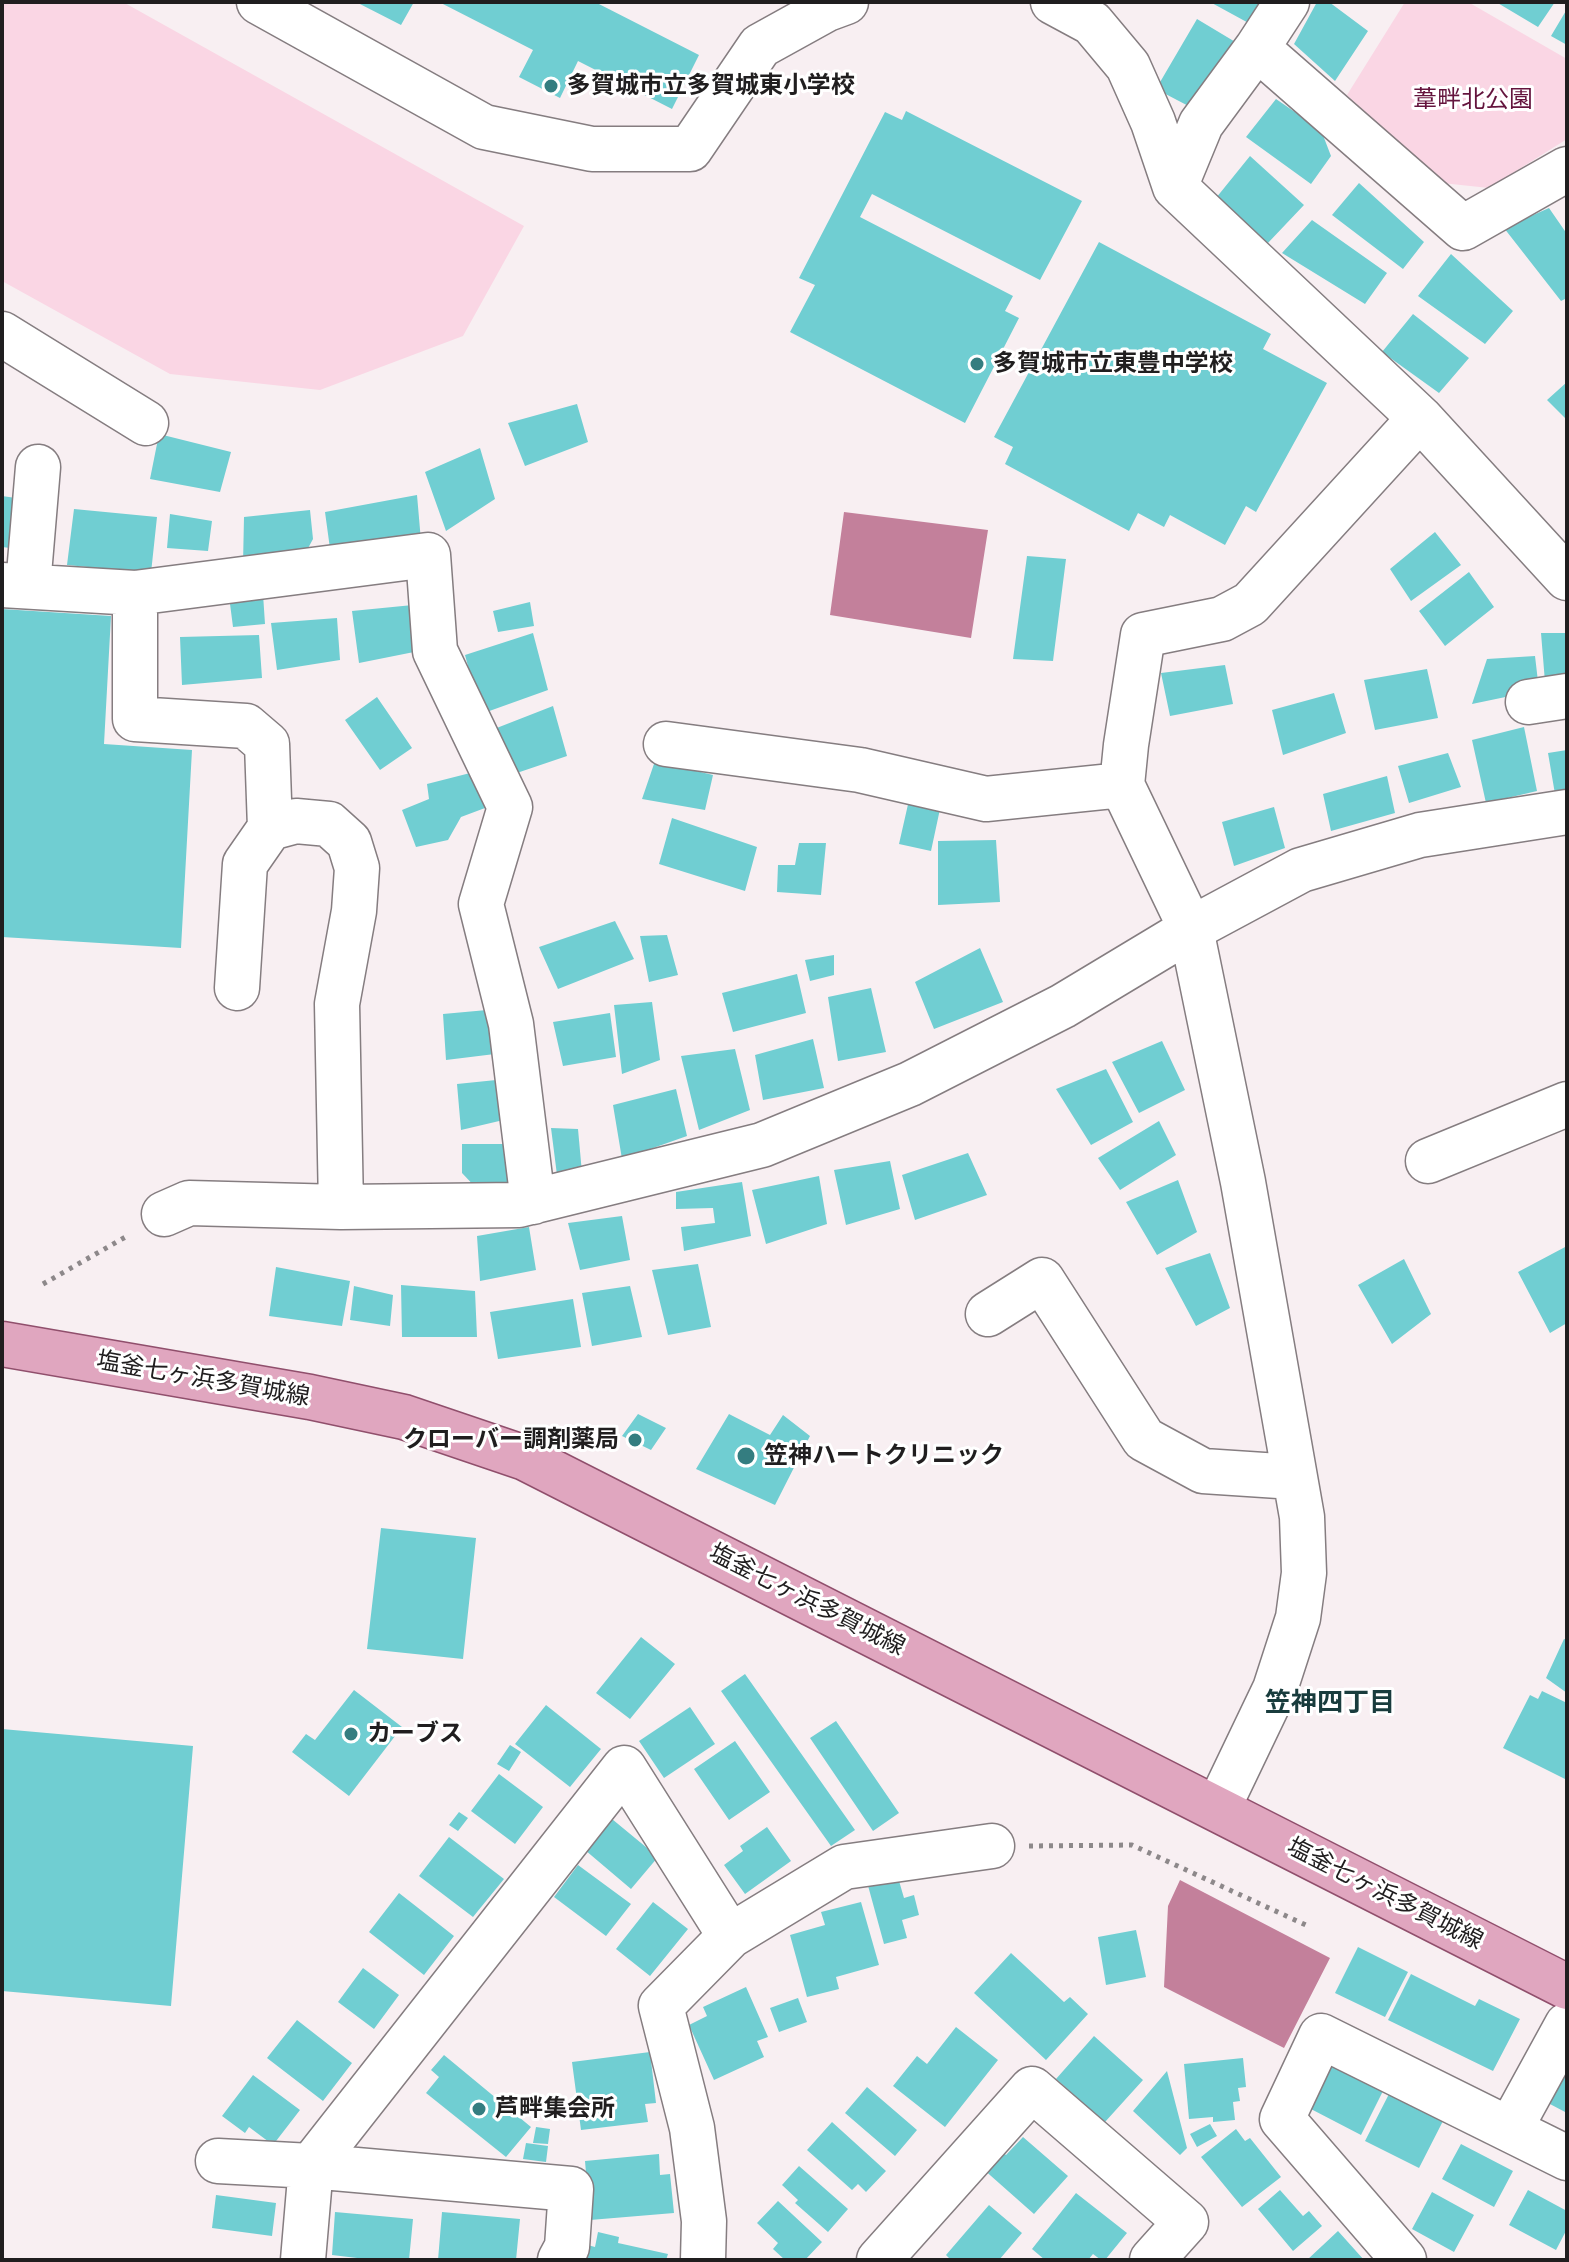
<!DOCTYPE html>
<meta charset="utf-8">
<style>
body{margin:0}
#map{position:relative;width:1569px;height:2262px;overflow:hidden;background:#f8eff2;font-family:Raleway,sans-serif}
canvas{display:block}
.frame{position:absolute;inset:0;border:4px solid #201e1f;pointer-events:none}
</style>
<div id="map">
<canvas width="1569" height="2262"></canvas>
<div class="frame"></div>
</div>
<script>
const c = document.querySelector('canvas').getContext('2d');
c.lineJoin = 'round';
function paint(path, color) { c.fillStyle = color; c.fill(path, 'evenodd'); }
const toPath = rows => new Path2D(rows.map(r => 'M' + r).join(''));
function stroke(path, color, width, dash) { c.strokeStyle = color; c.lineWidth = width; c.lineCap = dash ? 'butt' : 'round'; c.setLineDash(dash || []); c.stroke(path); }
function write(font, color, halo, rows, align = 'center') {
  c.font = font + ' Raleway,"Noto Sans JP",sans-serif'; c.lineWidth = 6; c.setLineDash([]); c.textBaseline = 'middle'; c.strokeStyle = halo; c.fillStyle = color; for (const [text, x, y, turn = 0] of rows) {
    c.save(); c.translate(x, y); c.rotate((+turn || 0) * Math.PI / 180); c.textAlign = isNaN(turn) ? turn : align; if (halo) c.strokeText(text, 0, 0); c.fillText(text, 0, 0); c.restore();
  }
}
const green = toPath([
 [2,2,123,2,524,226,463,336,320,390,170,374,2,281],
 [1405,2,1468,2,1567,59,1567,139,1489,188,1442,183,1347,95]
]);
const water = toPath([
 [844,512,988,530,971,638,830,615],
 [1180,1880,1330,1958,1284,2048,1164,1987,1168,1906]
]);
const building = toPath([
 [356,2,414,2,401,25],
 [439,2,595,2,699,55,672,109,578,61,560,98,519,77,533,50],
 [1210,2,1271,2,1254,26],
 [1317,2,1329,2,1368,31,1335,81,1294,44],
 [1496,2,1555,2,1538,27],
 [1567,9,1567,45,1551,36],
 [1197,19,1242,46,1198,111,1156,89],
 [1276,99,1321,130,1331,156,1311,184,1246,137],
 [906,111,1082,201,1040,280,872,194,860,217,1013,296,1005,311,1019,318,965,423,790,332,815,285,799,278,885,112,902,120],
 [1250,156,1304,205,1267,244,1216,198],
 [1359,183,1424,242,1403,269,1332,215],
 [1549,208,1567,234,1567,298,1561,301,1504,228],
 [1312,220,1387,273,1365,304,1282,253],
 [1099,242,1271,334,1263,349,1327,383,1256,512,1246,506,1225,545,1170,515,1164,527,1138,513,1129,531,1005,464,1013,447,994,437],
 [1451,254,1513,311,1485,344,1418,296],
 [1413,314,1469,358,1439,393,1382,352],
 [1567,382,1567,420,1547,400],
 [577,404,588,442,525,466,508,423],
 [159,434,231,452,220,492,150,479],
 [480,448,495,499,446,531,425,472],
 [417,495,421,541,331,556,325,512],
 [2,496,23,499,18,549,2,547],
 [74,509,157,517,151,573,67,565],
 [310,510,313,539,300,563,243,564,244,517],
 [170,514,212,521,208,551,167,548],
 [1435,532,1461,565,1411,601,1390,569],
 [1027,556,1066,559,1053,661,1013,659],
 [1469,572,1494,607,1445,646,1419,611],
 [263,594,265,624,233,627,229,596],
 [530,602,534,626,498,632,493,611],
 [423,604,424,650,359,663,352,611],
 [2,609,111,616,104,744,192,750,181,948,2,937],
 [337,618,340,660,277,670,271,623],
 [533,633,548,690,481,714,465,655],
 [1541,633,1567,633,1567,680,1545,682],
 [259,635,262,678,182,685,180,637],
 [1535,656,1539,690,1472,704,1487,659],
 [1225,665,1233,704,1170,716,1161,673],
 [1427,669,1438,718,1375,730,1364,680],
 [1334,693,1346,733,1283,755,1272,710],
 [377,697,412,748,380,770,345,720],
 [553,706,567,756,505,777,489,731],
 [1524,727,1537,791,1486,803,1472,740],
 [1567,750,1567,793,1555,794,1548,753],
 [1448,753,1461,787,1409,803,1398,766],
 [655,761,713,775,705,810,642,799],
 [482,770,493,805,461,817,448,840,416,847,402,810,429,799,427,784],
 [1387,776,1395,813,1331,831,1323,794],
 [909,800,940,809,931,851,899,844],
 [1274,807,1285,848,1234,866,1222,822],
 [672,818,757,847,745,891,659,864],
 [996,840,1000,902,938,905,938,841],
 [799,843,826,843,821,895,777,892,778,865,795,865],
 [615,921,634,959,558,989,539,947],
 [667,935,678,975,649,982,640,936],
 [980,948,1003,1002,934,1029,915,982],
 [834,955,834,975,810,981,805,960],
 [797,974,806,1013,733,1032,722,993],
 [871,988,886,1052,838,1061,828,997],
 [652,1002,660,1060,622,1074,614,1005],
 [498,1009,503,1053,446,1060,443,1014],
 [610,1013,616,1057,563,1066,553,1022],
 [813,1039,824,1088,763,1100,755,1055],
 [1162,1041,1185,1090,1139,1113,1112,1062],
 [735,1049,750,1110,699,1130,681,1056],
 [1106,1069,1133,1122,1091,1145,1056,1089],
 [506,1079,512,1118,461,1130,457,1084],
 [676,1089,687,1136,622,1159,613,1105],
 [1159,1121,1176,1155,1120,1190,1098,1158],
 [551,1128,578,1129,582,1173,557,1175],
 [462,1144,516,1144,520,1186,480,1192,462,1173],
 [968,1153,987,1195,915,1220,902,1175],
 [890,1161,900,1209,846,1225,834,1170],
 [819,1176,827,1224,766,1244,752,1190],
 [1178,1180,1197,1232,1157,1255,1126,1202],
 [742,1182,751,1236,684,1251,681,1227,715,1223,713,1208,676,1209,676,1192],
 [622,1216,630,1260,580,1270,568,1223],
 [529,1227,536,1270,480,1281,477,1236],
 [1567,1246,1567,1323,1550,1333,1518,1272],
 [1210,1253,1230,1308,1196,1326,1165,1268],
 [1404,1259,1431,1314,1392,1344,1358,1285],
 [698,1264,711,1327,668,1335,652,1270],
 [276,1267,350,1281,342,1326,269,1316],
 [401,1285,475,1291,477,1337,402,1337],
 [354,1286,393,1295,390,1326,350,1320],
 [630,1286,642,1337,592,1346,582,1293],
 [573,1299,581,1347,498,1359,490,1312],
 [638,1414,666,1428,651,1450,622,1436],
 [729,1414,770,1435,783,1415,810,1436,775,1505,696,1469],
 [381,1528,476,1538,463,1659,367,1649],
 [641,1637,675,1664,630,1719,596,1693],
 [1564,1639,1567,1640,1567,1693,1546,1678],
 [745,1674,855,1830,831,1846,721,1691],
 [354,1690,402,1727,349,1796,292,1752,306,1734,315,1740],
 [1542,1691,1567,1703,1567,1780,1503,1748,1530,1695,1538,1699],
 [546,1705,601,1749,570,1787,515,1744],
 [690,1707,715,1744,664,1778,639,1741],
 [836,1721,899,1813,873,1831,810,1738],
 [2,1729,193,1746,171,2006,2,1991],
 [735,1741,770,1792,729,1820,694,1769],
 [510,1745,521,1752,509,1771,497,1764],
 [499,1774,543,1807,515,1844,471,1811],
 [459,1812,468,1818,458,1831,449,1825],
 [612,1819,658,1857,631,1889,585,1850],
 [767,1827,791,1861,745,1894,724,1865,743,1851,740,1846],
 [449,1837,504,1879,473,1917,419,1876],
 [578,1865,631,1904,606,1936,554,1897],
 [897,1874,904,1898,914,1895,919,1915,902,1920,907,1938,884,1944,867,1882],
 [399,1893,454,1936,424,1975,369,1932],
 [653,1902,688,1929,650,1976,616,1949],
 [861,1902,879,1965,836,1977,839,1989,807,1997,790,1935,825,1925,821,1912],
 [1136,1930,1146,1977,1106,1985,1098,1937],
 [1358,1947,1408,1972,1385,2017,1335,1993],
 [1011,1953,1064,2002,1070,1997,1088,2014,1046,2060,974,1993],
 [363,1968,399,1995,374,2029,338,2002],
 [1411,1974,1475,2006,1479,1999,1520,2019,1493,2071,1388,2020],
 [746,1987,768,2037,757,2041,764,2057,714,2080,689,2025,707,2016,703,2007],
 [798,1998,807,2022,779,2032,770,2008],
 [297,2020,352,2063,323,2101,267,2058],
 [956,2027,998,2060,945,2127,893,2086,917,2056,927,2064],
 [1094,2036,1143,2080,1105,2122,1056,2079],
 [650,2052,656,2103,645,2104,648,2122,581,2130,572,2062],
 [444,2055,531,2127,506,2157,426,2093,439,2077,431,2070],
 [1243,2058,1246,2087,1238,2088,1240,2101,1233,2102,1235,2120,1213,2122,1213,2117,1189,2119,1184,2064],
 [1331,2065,1383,2091,1361,2135,1309,2108],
 [1567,2066,1567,2113,1548,2103],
 [1167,2071,1187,2148,1180,2155,1133,2111],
 [253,2075,300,2110,273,2145,249,2127,245,2133,222,2116],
 [867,2087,917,2130,895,2156,845,2113],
 [1389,2094,1443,2121,1419,2168,1365,2141],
 [832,2122,886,2171,866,2192,858,2184,852,2190,807,2150],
 [1210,2124,1217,2136,1197,2147,1190,2134],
 [536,2127,550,2129,548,2144,533,2143],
 [1236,2129,1245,2141,1250,2138,1281,2177,1242,2207,1201,2157],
 [1023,2137,1068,2176,1034,2214,982,2168,999,2149,1006,2155],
 [526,2143,548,2146,546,2162,523,2159],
 [1461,2144,1513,2171,1494,2207,1442,2179],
 [659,2154,660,2175,670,2174,674,2213,590,2220,585,2161],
 [799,2166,848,2209,828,2232,795,2203,798,2200,782,2185],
 [1280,2190,1303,2216,1309,2211,1322,2226,1293,2251,1258,2209],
 [1528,2190,1567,2211,1567,2229,1556,2250,1509,2225],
 [1432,2192,1474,2215,1454,2252,1412,2229],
 [1076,2193,1127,2233,1105,2260,1101,2260,1093,2254,1088,2260,1045,2260,1032,2249],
 [216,2195,276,2203,272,2236,212,2228],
 [778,2201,822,2242,805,2260,785,2260,773,2249,778,2243,757,2223],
 [989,2205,1022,2233,999,2260,951,2260,946,2255],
 [335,2212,413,2219,409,2260,374,2260,332,2255],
 [442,2212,520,2219,516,2260,438,2260],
 [1338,2231,1364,2260,1307,2260],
 [598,2232,619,2237,618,2243,668,2254,666,2260,580,2260,584,2244,595,2247]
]);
const path = toPath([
 [43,1284,129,1235],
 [1029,1846,1132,1845,1308,1926]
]);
const minor = toPath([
 [259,2,484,127,592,149,690,149,760,46,827,9,846,2],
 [1053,2,1092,23,1128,66,1153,122,1175,187,1420,418,1567,578],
 [1257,48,1463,228,1567,169],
 [1175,187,1201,124,1257,48,1287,2],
 [2,334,146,423],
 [2,585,135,593,428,555,435,651,510,807,481,904,511,1024,533,1202],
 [28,586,38,467],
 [135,593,135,719,246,726,267,744,270,828,245,864,237,988],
 [1528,702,1567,696],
 [666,744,860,770,986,799,1122,785],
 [270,828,296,821,329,824,349,842,357,868,354,911,337,1004,341,1207],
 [1428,1161,1567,1104],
 [164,1214,189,1203,341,1207,519,1205,762,1145,910,1084,1063,1006,1191,929,1301,870,1420,835,1567,812],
 [988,1314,1042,1280,1144,1439,1203,1471,1294,1477],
 [1218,1808,1275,1689,1298,1618,1304,1573,1302,1517,1243,1182,1191,929,1122,785,1126,745,1143,635,1222,619,1250,604,1420,418],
 [730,1936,844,1867,992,1846],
 [1510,2129,1567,2025],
 [218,2161,311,2166,571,2189,567,2247,560,2260],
 [303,2260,311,2166,624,1768,730,1936,661,2006,692,2128,704,2221,703,2260],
 [879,2260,1032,2089,1186,2222,1152,2260],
 [1404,2260,1282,2119,1321,2036,1567,2158]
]);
const major = toPath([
 [2,1344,310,1397,404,1417,525,1458,1567,1987]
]);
const markers = [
 [551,86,8,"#347d80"],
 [977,364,8,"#347d80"],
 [635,1440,8,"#347d80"],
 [746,1456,10,"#347d80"],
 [351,1734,8,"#347d80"],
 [479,2109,8,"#347d80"]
];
const poiNames = [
 ["多賀城市立多賀城東小学校",567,86],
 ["多賀城市立東豊中学校",993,364],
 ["クローバー調剤薬局",619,1440,"right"],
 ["笠神ハートクリニック",764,1456],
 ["カーブス",367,1734],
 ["芦畔集会所",495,2109]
];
const parkNames = [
 ["葦畔北公園",1473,100]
];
const streetNames = [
 ["塩釜七ヶ浜多賀城線",203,1379,10],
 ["塩釜七ヶ浜多賀城線",807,1600,27],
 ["塩釜七ヶ浜多賀城線",1385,1894,27]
];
const neighbourhoodNames = [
 ["笠神四丁目",1330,1703]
];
paint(green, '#fad6e4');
paint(water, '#c3809b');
paint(building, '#70ced2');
stroke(minor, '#857d80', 47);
stroke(major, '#904f6c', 47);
stroke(path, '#8d888a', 5, [4, 6]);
stroke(minor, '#fff', 44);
stroke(major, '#e0a6bf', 44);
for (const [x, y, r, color] of markers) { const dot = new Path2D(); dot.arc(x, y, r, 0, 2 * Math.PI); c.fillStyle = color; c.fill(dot); stroke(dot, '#fff', 3); }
write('bold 24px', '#201e1f', '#fff', poiNames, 'left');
write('24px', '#64143d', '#fff', parkNames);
write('24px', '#201e1f', '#fff', streetNames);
write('bold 26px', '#193c3d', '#fff', neighbourhoodNames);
</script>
